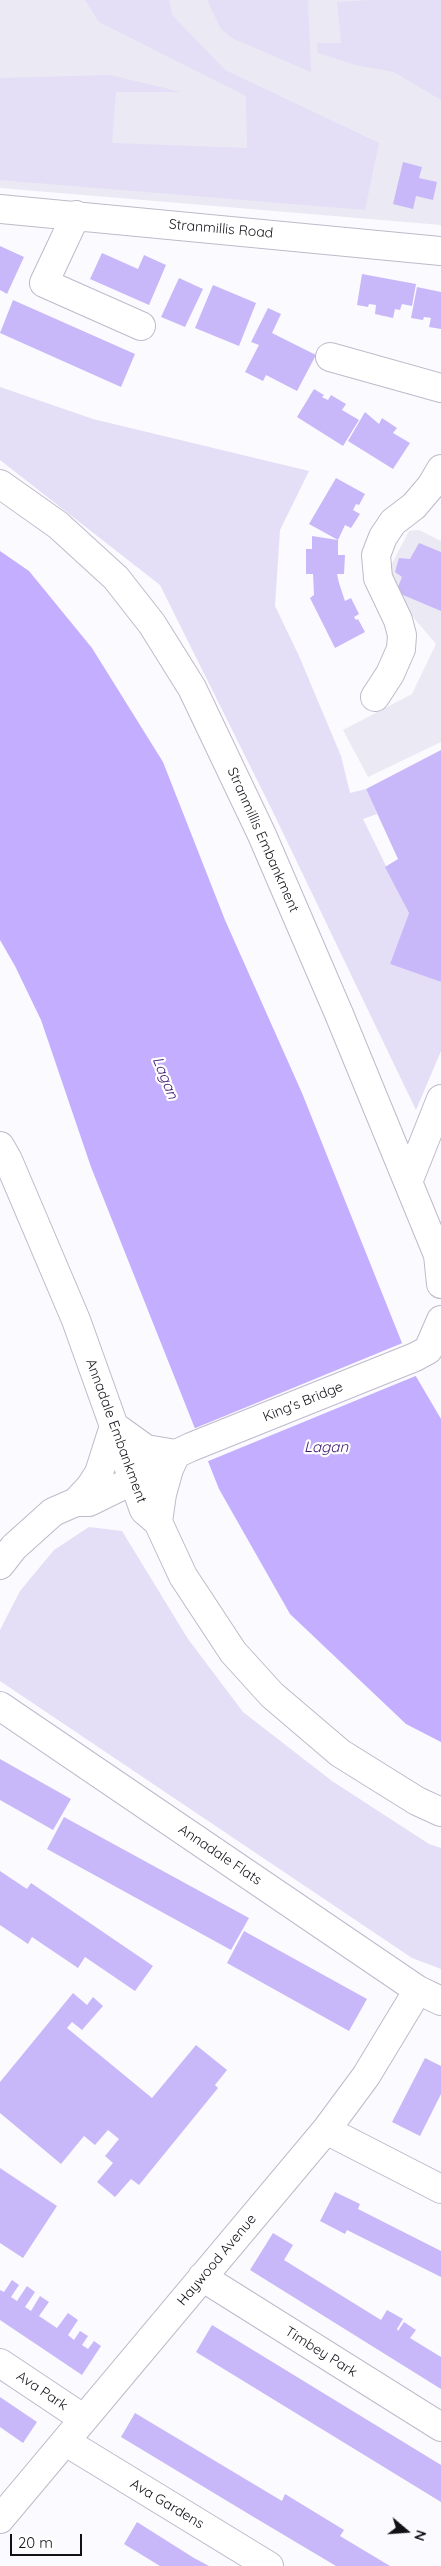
<!DOCTYPE html>
<style>
body{margin:0}
#map{position:relative;width:441px;height:2566px;overflow:hidden;background:#fbfafe;font-family:Quicksand,sans-serif}
canvas{display:block}
.north{position:absolute;left:381px;top:2506px;width:50px;height:50px;-webkit-text-stroke:4px #fff;paint-order:stroke;rotate:108deg;font-size:14px;font-weight:700;line-height:20px;text-align:center;color:#131117}
.north::after{content:'';display:block;margin:auto;width:18px;height:22px;background:#131117;clip-path:polygon(50% 0,100% 100%,50% 72%,0 100%)}
.scale{position:absolute;left:10px;top:2534px;width:72px;height:22px;box-sizing:border-box;border:2px solid #131117;border-top:0;padding-left:6px;font-size:15px;line-height:18px;white-space:nowrap;color:#131117;-webkit-text-stroke:4px #fff;paint-order:stroke}
</style>
<div id="map">
<canvas width="441" height="2566"></canvas>
<div class="north">N</div>
<div class="scale">20 m</div>
</div>
<script>
const c = document.querySelector('canvas').getContext('2d');
c.lineJoin = 'round';
function paint(path, color) { c.fillStyle = color; c.fill(path, 'evenodd'); }
const toPath = rows => new Path2D(rows.map(r => 'M' + r).join(''));
function stroke(path, color, width, dash) { c.strokeStyle = color; c.lineWidth = width; c.lineCap = dash ? 'butt' : 'round'; c.setLineDash(dash || []); c.stroke(path); }
function write(font, color, halo, rows, align = 'center') {
  c.font = font + ' Quicksand,sans-serif'; c.lineWidth = 4.5; c.setLineDash([]); c.textBaseline = 'middle'; c.strokeStyle = halo; c.fillStyle = color; for (const [text, x, y, turn = 0] of rows) {
    c.save(); c.translate(x, y); c.rotate((+turn || 0) * Math.PI / 180); c.textAlign = isNaN(turn) ? turn : align; if (halo) c.strokeText(text, 0, 0); c.fillText(text, 0, 0); c.restore();
  }
}
const built = toPath([
 [0,0,441,0,441,225,0,188],
 [419,530,441,541,441,742,368,777,343,730,412,694,436,644,396,597,390,567,409,531]
]);
const green = toPath([
 [85,0,169,0,172,15,225,70,379,143,365,210,0,180,0,78,110,75,181,92,116,92,112,143,247,148,246,96,99,22],
 [207,0,308,0,311,72,232,38,221,29],
 [369,0,441,0,441,100,394,72,356,65,318,53,317,43,341,43,337,2],
 [0,387,93,419,309,471,280,530,275,606,299,656,341,756,350,793,366,789,377,814,363,819,409,913,390,964,441,982,441,1051,416,1110,272,810,160,585,0,460],
 [89,1527,122,1531,188,1639,243,1712,332,1781,429,1844,441,1848,441,1969,412,1958,0,1681,0,1630,20,1591,54,1550]
]);
const water = toPath([
 [0,551,29,571,92,648,163,762,225,920,302,1093,414,1373,441,1419,441,1742,406,1724,290,1614,219,1489,91,1167,41,1020,15,966,0,940]
]);
const pier = toPath([
 [405,1342,418,1375,206,1462,193,1429]
]);
const building = toPath([
 [403,162,422,167,419,178,437,182,433,200,416,196,413,209,393,204],
 [0,246,24,257,7,294,0,290],
 [102,253,138,269,144,255,166,265,149,305,90,279],
 [362,274,416,284,412,306,402,304,400,310,395,309,393,318,375,314,376,305,369,304,368,307,357,305],
 [179,278,203,289,185,327,161,317],
 [213,285,256,303,239,346,195,328],
 [417,287,441,292,441,329,429,327,431,318,424,317,423,320,411,318],
 [13,300,135,354,121,387,0,333],
 [268,308,281,314,272,333,316,355,297,391,266,375,263,381,245,372,259,345,251,342],
 [314,389,324,395,322,397,328,400,331,395,346,404,342,410,359,420,343,446,297,417],
 [365,412,379,424,382,418,397,428,393,433,410,443,393,469,348,441],
 [336,478,365,494,359,505,356,504,353,510,360,514,351,528,345,525,338,540,309,524],
 [312,536,338,540,338,555,345,555,344,574,337,574,339,583,345,601,351,598,359,614,354,617,356,620,358,619,365,632,335,648,310,598,314,595,313,574,306,574,306,549,312,549],
 [419,543,441,552,441,611,396,592,402,577,395,572,399,558,410,559],
 [441,750,441,982,390,964,409,913,385,867,398,859,366,789],
 [0,1759,71,1799,53,1830,0,1800],
 [64,1817,249,1918,231,1950,47,1849],
 [0,1871,27,1889,31,1883,153,1966,135,1991,85,1957,78,1968,32,1937,28,1944,0,1925],
 [244,1931,367,1999,349,2031,227,1963],
 [73,1993,87,2005,93,1997,103,2006,82,2030,72,2022,67,2028,152,2098,196,2045,227,2070,215,2085,218,2088,139,2185,131,2179,115,2197,97,2182,113,2163,105,2156,119,2139,108,2130,95,2145,84,2136,61,2164,0,2113,0,2082],
 [425,2058,441,2066,441,2094,420,2136,392,2122],
 [0,2168,57,2206,23,2258,0,2243],
 [335,2192,360,2204,358,2209,441,2251,441,2277,347,2230,345,2234,320,2221],
 [273,2233,293,2245,284,2260,381,2320,387,2310,403,2319,397,2329,398,2331,404,2322,416,2330,410,2338,441,2357,441,2389,250,2270],
 [12,2280,19,2285,11,2297,17,2301,27,2286,35,2292,25,2307,31,2311,40,2296,49,2302,39,2316,57,2328,68,2313,78,2320,68,2335,74,2340,80,2331,88,2336,82,2345,88,2349,94,2341,101,2346,82,2375,0,2320,0,2290,4,2292],
 [212,2325,441,2465,441,2502,196,2352],
 [0,2397,37,2422,23,2443,0,2427],
 [135,2413,282,2501,285,2494,344,2530,340,2536,390,2566,336,2566,252,2516,121,2437],
 [137,2522,194,2558,209,2566,160,2566,124,2544]
]);
const minor = toPath([
 [0,209,441,251],
 [76,215,44,283,141,326],
 [330,357,441,388],
 [0,484,58,525,116,578,152,624,192,688,262,835,339,1014,438,1255,441,1284],
 [375,697,390,674,401,649,402,635,398,620,378,578,376,555,383,537,393,522,414,506,431,486,441,469],
 [0,1146,8,1160,76,1320,144,1510,158,1522,183,1576,233,1652,272,1695,340,1753,417,1801,441,1812],
 [408,1182,441,1099],
 [428,1350,441,1320],
 [114,1426,146,1449,176,1454],
 [76,1502,90,1487,99,1473,114,1426],
 [158,1522,162,1494,169,1469,176,1454],
 [0,1565,14,1547,53,1512,76,1502,89,1502,152,1471,176,1454,191,1447,415,1357,428,1350],
 [0,1706,418,1990,441,2001],
 [326,2130,441,2189],
 [202,2277,441,2427],
 [0,2363,84,2419],
 [66,2442,269,2566],
 [0,2519,326,2130,366,2076,418,1990]
]);
const streetNames = [
 ["Stranmillis Road",221,229,5],
 ["Stranmillis Embankment",263,840,66],
 ["King's Bridge",303,1402,-22],
 ["Annadale Embankment",116,1431,70],
 ["Annadale Flats",220,1855,34],
 ["Haywood Avenue",217,2260,-50],
 ["Timbey Park",321,2352,32],
 ["Ava Park",42,2391,34],
 ["Ava Gardens",167,2504,31]
];
const waterNames = [
 ["Lagan",165,1078,68],
 ["Lagan",326,1447]
];
paint(built, '#ebe9f3');
paint(green, '#e4def7');
paint(water, '#c4aeff');
paint(pier, '#fbfafe');
paint(building, '#c9b8f9');
stroke(minor, '#bebacb', 30);
stroke(minor, '#fff', 28);
write('14px', '#131117', '#fff', streetNames);
write('italic 15px', '#3c1470', '#fff', waterNames);
</script>
